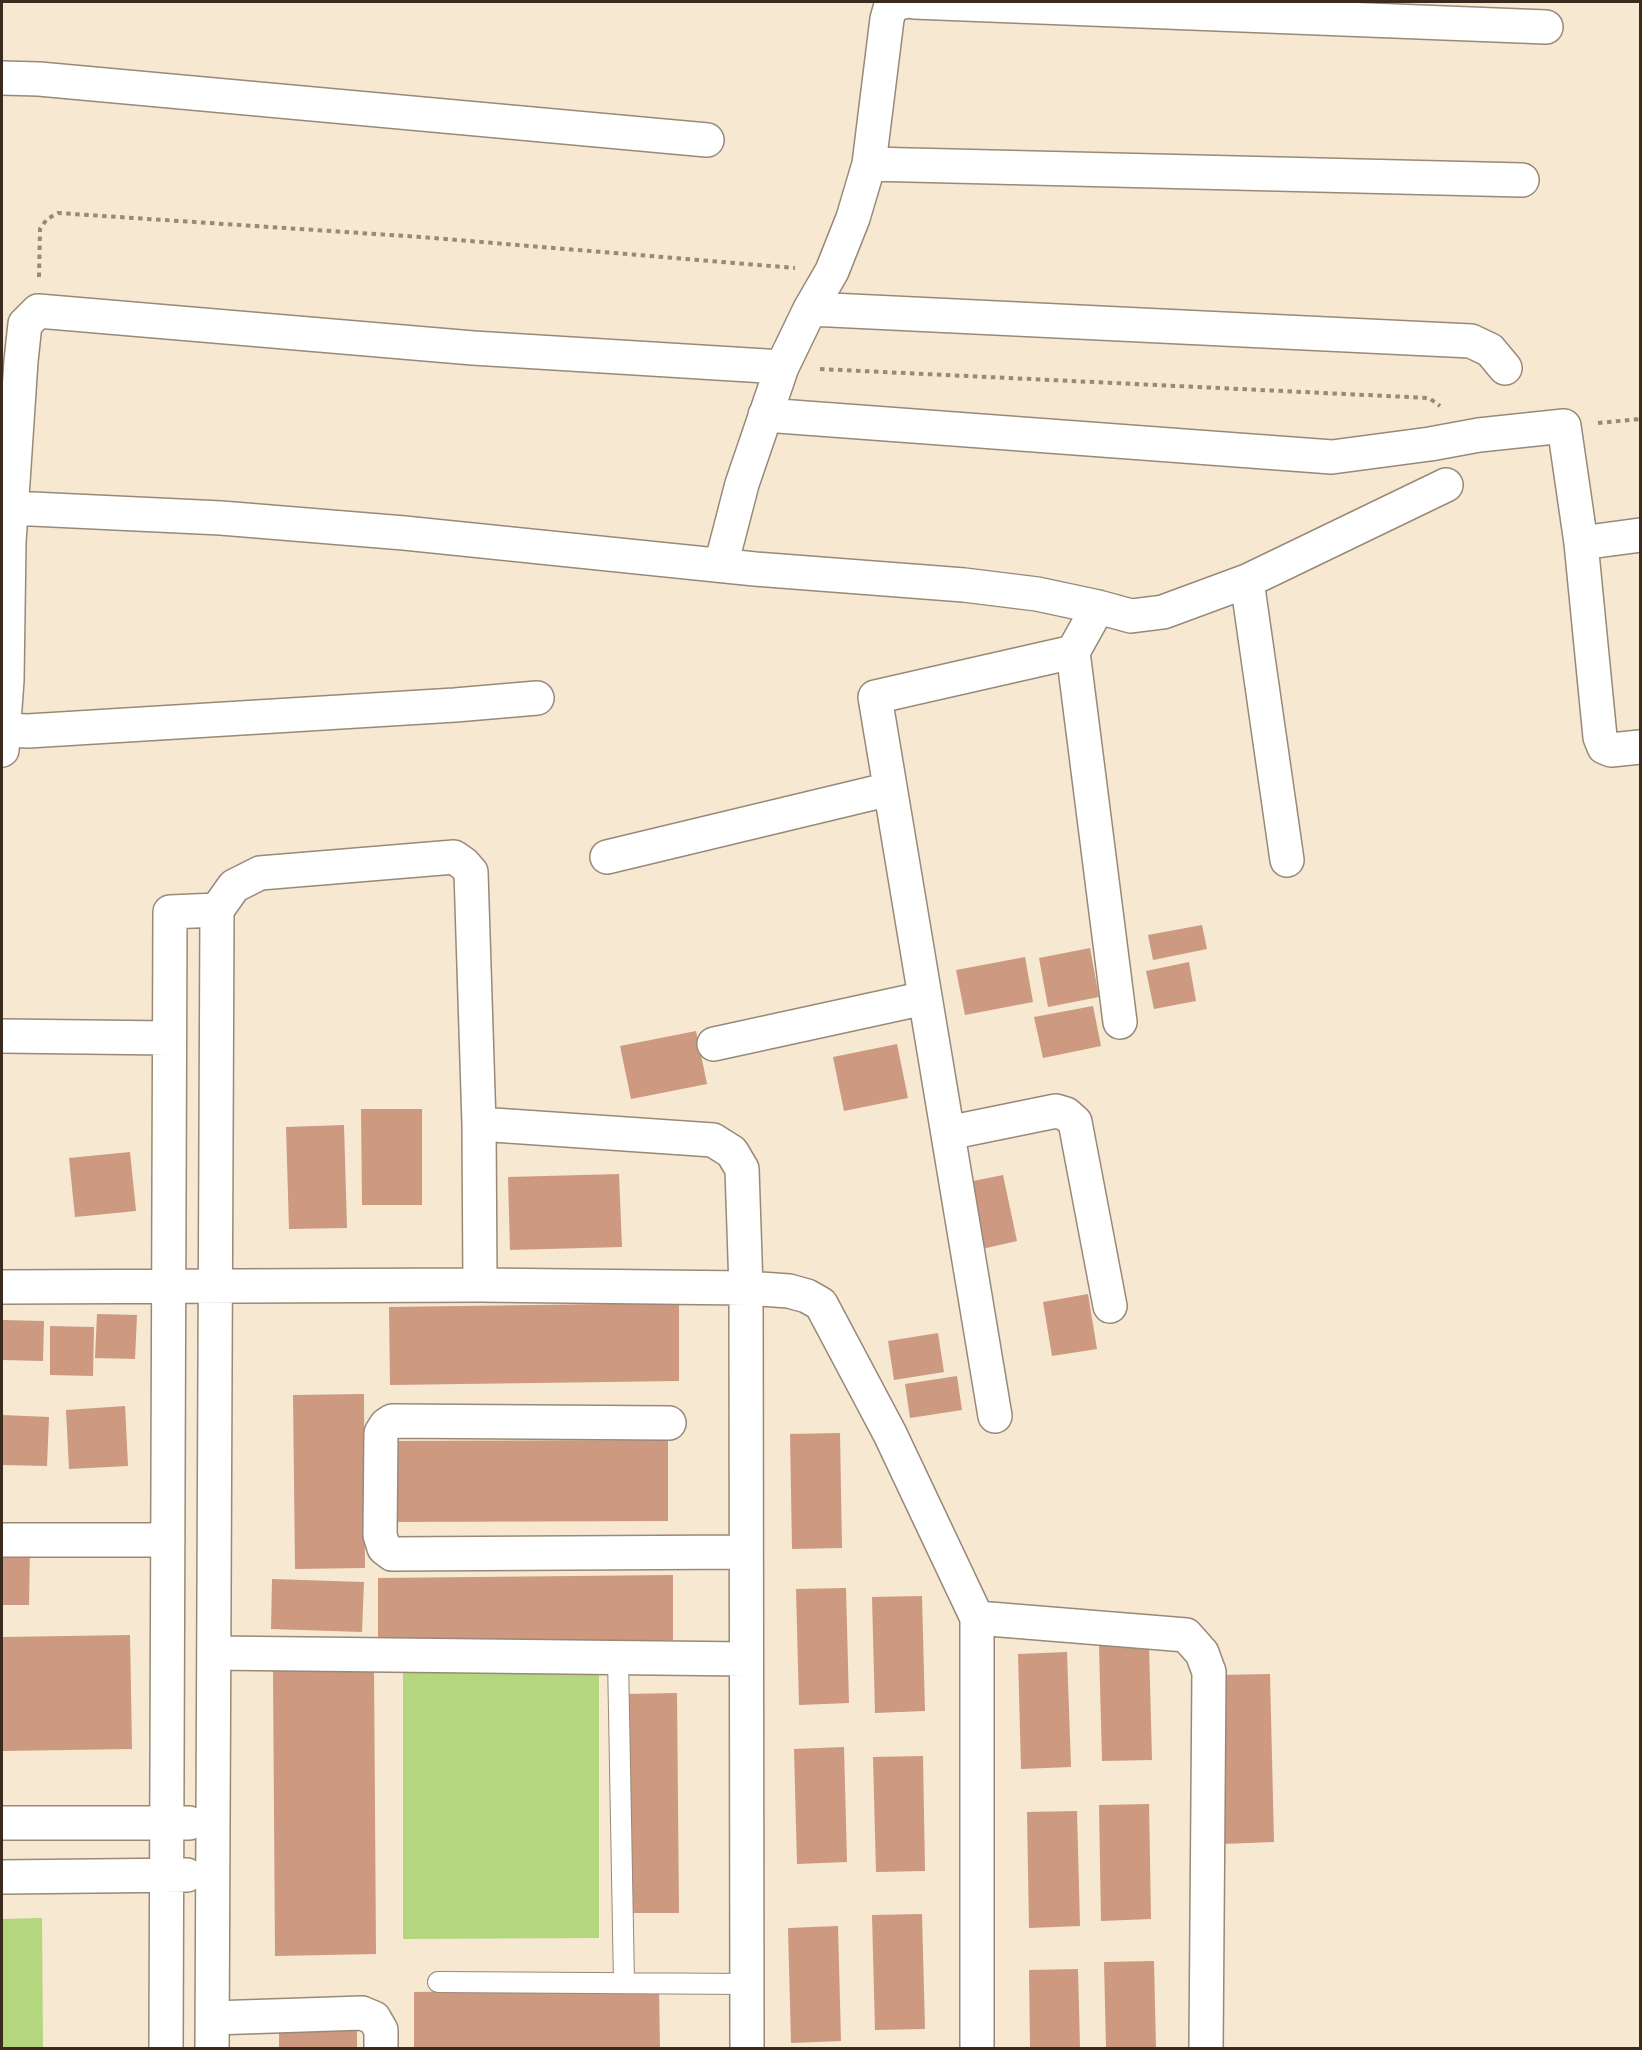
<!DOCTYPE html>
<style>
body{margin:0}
#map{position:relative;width:1642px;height:2050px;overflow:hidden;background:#f6e8d1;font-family:Delius,sans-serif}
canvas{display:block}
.frame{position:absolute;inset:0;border:3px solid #3b2a1e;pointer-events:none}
</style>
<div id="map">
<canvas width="1642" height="2050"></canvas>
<div class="frame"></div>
</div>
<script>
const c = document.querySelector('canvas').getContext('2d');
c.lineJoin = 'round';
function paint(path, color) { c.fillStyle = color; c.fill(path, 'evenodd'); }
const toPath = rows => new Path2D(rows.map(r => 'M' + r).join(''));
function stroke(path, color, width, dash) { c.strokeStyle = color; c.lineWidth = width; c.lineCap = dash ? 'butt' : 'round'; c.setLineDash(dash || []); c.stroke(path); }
const green = toPath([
 [599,1669,599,1938,403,1939,403,1670],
 [42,1918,43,2048,2,2048,2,1919]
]);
const building = toPath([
 [1202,925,1207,949,1153,960,1148,935],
 [1090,948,1099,997,1048,1007,1039,958],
 [1025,957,1033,1002,965,1015,956,970],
 [1189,962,1196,1001,1154,1009,1146,971],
 [1093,1006,1101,1046,1043,1058,1034,1017],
 [696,1031,707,1084,631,1099,620,1046],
 [897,1044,908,1098,844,1111,833,1057],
 [361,1109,422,1109,422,1205,362,1205],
 [344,1125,347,1228,289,1229,286,1127],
 [130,1152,136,1211,75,1217,69,1158],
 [619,1174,622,1247,510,1250,508,1177],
 [1003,1175,1017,1241,982,1249,968,1182],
 [1088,1294,1097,1349,1052,1356,1043,1302],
 [679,1303,679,1381,390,1385,389,1307],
 [97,1314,137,1315,135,1359,95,1358],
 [2,1320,44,1321,43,1361,2,1360],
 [50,1326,94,1327,93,1376,50,1375],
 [938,1333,944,1372,894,1380,888,1341],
 [957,1376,962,1410,910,1418,905,1384],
 [364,1394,365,1568,295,1569,293,1395],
 [125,1406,128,1466,69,1469,66,1410],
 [2,1415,49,1417,47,1466,2,1465],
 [840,1433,842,1548,792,1549,790,1434],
 [668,1440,668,1521,390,1522,390,1441],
 [2,1545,30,1545,29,1605,2,1605],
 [673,1575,673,1640,378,1643,378,1578],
 [272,1579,364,1582,362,1632,271,1629],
 [846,1588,849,1703,799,1705,796,1589],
 [922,1596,925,1711,875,1713,872,1597],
 [130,1635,132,1749,2,1751,2,1637],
 [1149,1645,1152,1760,1102,1761,1099,1646],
 [1067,1652,1071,1767,1021,1769,1018,1654],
 [374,1666,376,1954,275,1956,273,1668],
 [1270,1674,1274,1842,1222,1844,1218,1675],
 [677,1693,679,1913,627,1913,625,1694],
 [844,1747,847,1862,797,1864,794,1749],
 [923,1756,925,1871,876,1872,873,1757],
 [1149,1804,1151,1919,1101,1921,1099,1805],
 [1077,1811,1080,1926,1029,1928,1027,1812],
 [922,1914,925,2029,875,2030,872,1915],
 [838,1926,841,2041,791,2043,788,1928],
 [1154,1961,1156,2048,1106,2048,1104,1962],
 [1078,1969,1080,2048,1030,2048,1029,1970],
 [659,1988,660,2048,414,2048,414,1992],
 [279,2029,357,2029,357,2048,279,2048]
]);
const path = toPath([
 [39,277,40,229,47,219,58,213,421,237,795,268],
 [820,369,1429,398,1440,406],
 [1598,423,1640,419]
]);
const lane = toPath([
 [618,1658,624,1983],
 [438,1982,747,1984]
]);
const street = toPath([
 [914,2,1546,27],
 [2,78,39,79,707,140],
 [869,164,1522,180],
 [810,309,1471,341,1490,350,1505,368],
 [765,415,1332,457,1430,444,1479,435,1564,426,1581,543,1600,737,1604,747,1611,750,1640,747],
 [11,508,221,518,404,533,755,569,964,585,1037,594,1098,607,1131,616,1163,612,1247,581,1446,485],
 [1581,543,1640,535],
 [721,565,742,484,782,367,810,309,832,271,853,218,869,164,887,19,891,5,904,2],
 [1247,581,1287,860],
 [1098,607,1073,652,1120,1022],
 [4,730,28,731,455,705,537,698],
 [2,750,7,680,9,542,21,361,25,324,38,311,473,348,782,367],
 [607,857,890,789],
 [2,1036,169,1038],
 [714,1044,925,998],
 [479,1124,713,1140,732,1152,742,1169,746,1288,747,2048],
 [948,1133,1056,1111,1066,1114,1075,1122,1110,1306],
 [2,1287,480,1285,746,1288,789,1291,807,1296,821,1304,890,1434,977,1618,977,2048],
 [995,1416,875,697,1073,652],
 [669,1423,392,1421,386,1425,381,1433,380,1535,384,1548,392,1554,746,1552],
 [2,1540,168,1540],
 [977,1618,1186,1635,1202,1653,1209,1672,1206,2048],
 [214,1653,746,1659],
 [2,1823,189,1823],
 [2,1877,187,1875],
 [213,2018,362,2013,374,2018,381,2030,381,2048],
 [166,2048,170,912,217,910],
 [212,2048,217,910,234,886,260,873,454,857,464,864,471,872,479,1124,480,1285]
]);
paint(green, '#b3d67e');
paint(building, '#cd9981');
stroke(lane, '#988978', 22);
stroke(street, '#988978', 36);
stroke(path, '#988978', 4, [4.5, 4.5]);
stroke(lane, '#fff', 20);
stroke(street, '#fff', 33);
</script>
